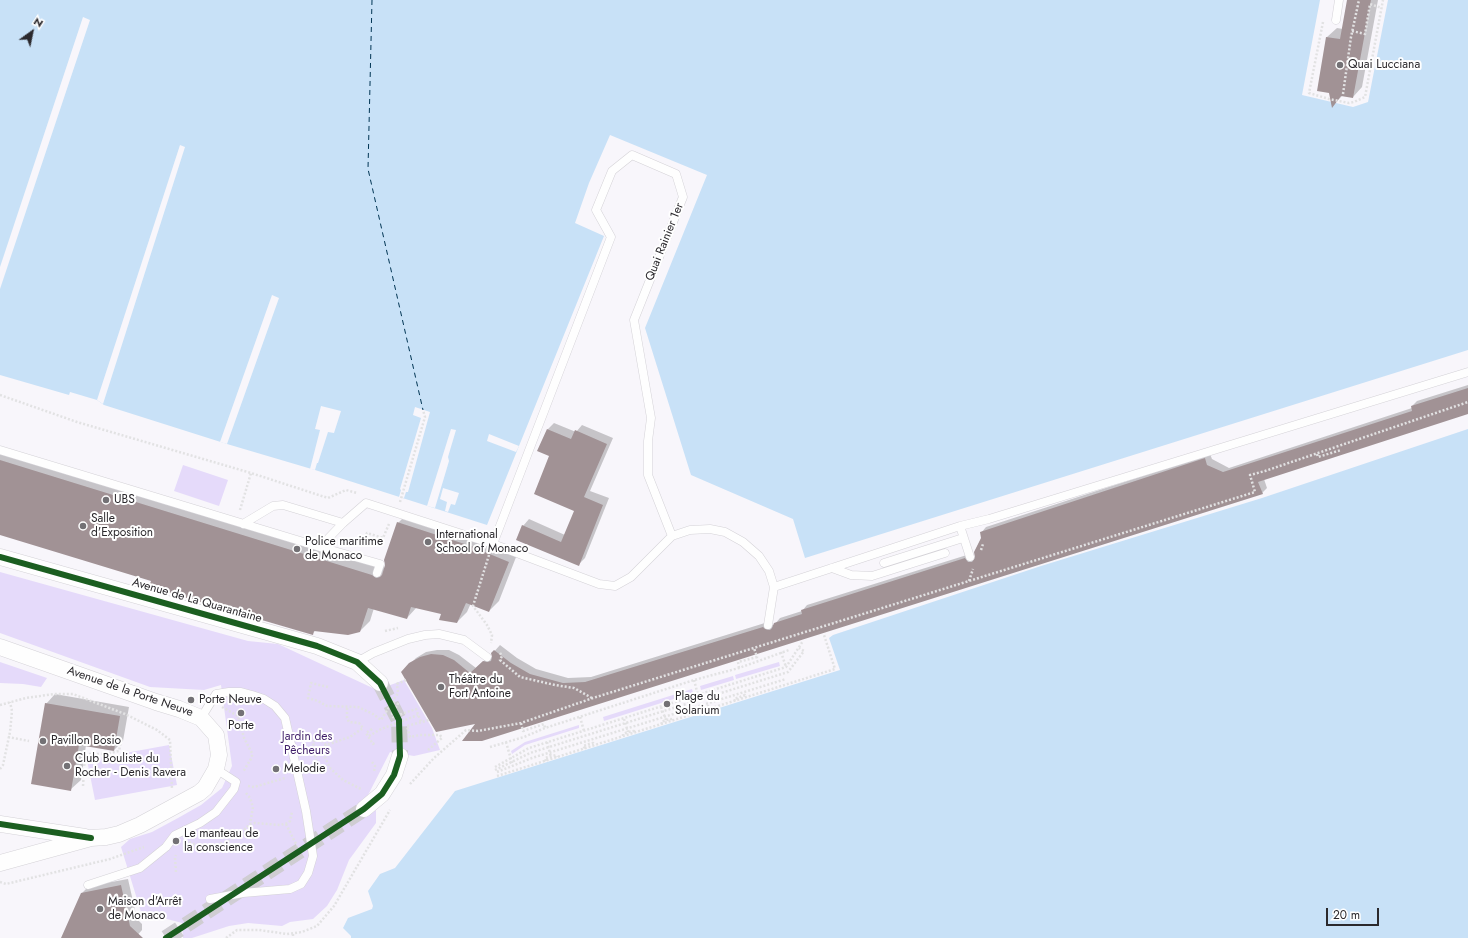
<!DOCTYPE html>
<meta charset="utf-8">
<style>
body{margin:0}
#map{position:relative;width:1468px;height:938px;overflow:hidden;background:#f8f6fb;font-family:Jost,sans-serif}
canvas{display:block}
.north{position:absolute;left:12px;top:12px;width:40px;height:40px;-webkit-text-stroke:3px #fff;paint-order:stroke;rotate:33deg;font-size:11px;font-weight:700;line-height:16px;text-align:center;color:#2b292d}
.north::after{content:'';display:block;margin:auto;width:14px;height:18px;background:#2b292d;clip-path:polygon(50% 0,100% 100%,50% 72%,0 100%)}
.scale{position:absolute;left:1326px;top:908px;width:53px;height:18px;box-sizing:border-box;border:2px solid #2b292d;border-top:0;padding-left:5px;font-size:12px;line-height:14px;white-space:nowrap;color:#2b292d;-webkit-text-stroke:3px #fff;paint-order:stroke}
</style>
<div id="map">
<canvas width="1468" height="938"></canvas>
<div class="north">N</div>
<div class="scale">20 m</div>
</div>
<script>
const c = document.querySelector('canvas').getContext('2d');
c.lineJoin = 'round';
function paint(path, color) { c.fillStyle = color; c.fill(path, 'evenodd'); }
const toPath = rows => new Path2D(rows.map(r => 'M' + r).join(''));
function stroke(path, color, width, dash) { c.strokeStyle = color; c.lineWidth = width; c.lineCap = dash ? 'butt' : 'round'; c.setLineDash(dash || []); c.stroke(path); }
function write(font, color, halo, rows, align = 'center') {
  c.font = font + ' Jost,sans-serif'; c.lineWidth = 4; c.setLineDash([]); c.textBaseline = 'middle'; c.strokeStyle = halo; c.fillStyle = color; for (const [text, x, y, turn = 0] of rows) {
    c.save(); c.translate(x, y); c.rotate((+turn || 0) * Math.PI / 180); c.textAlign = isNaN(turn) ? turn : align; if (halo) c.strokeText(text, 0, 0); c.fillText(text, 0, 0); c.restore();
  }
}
const green = toPath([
 [183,465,228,480,219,506,174,491],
 [0,572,248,641,278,644,377,690,404,680,432,728,440,750,414,756,390,752,366,799,376,811,376,823,349,860,337,890,327,906,313,919,290,922,282,926,248,923,229,926,192,938,183,938,182,923,141,912,121,847,130,839,152,832,178,818,201,805,222,788,232,766,221,685,204,690,150,687,0,633],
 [0,662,47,678,41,687,23,684,0,683],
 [779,662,780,666,736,679,735,675],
 [733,676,734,680,701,690,700,686],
 [692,689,693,693,604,721,603,717],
 [579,725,579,728,525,745,512,754,511,751,525,742],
 [169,745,177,785,95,800,87,760]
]);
const water = toPath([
 [0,0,1320,0,1302,95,1353,107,1368,102,1388,0,1468,0,1468,350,805,558,793,519,691,475,645,328,707,175,610,135,589,183,575,223,604,236,487,525,315,470,227,444,104,405,97,400,70,392,69,395,0,375],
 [1468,429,1468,938,351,938,351,936,343,928,348,918,372,909,373,906,368,891,380,874,395,868,455,791,840,670,829,638,833,635,1041,566,1262,498]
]);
const pier = toPath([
 [83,17,90,20,0,289,0,267],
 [180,145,185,147,103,404,97,400],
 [272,295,279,298,227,444,220,442],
 [321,406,341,411,334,433,328,432,318,463,317,463,315,470,310,469,320,430,315,429],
 [415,407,430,412,408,492,406,492,404,498,399,497,401,490,400,489,421,418,413,415],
 [451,429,456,430,448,457,449,461,435,508,427,506],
 [489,434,519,446,516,452,487,441],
 [443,488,459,493,455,505,451,504,448,512,445,511,447,502,440,499]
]);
const shadow = toPath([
 [1348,0,1378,0,1362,87,1353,97,1343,95,1332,106,1330,92,1318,90,1327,37,1337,28,1343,29],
 [1468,385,1468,413,1264,479,1267,488,1262,493,478,723,410,664,416,658,426,652,437,650,449,650,459,655,476,668,489,656,494,658,492,654,500,645,517,658,536,669,568,678,591,677,768,622,770,625,774,625,780,618,802,611,807,605,970,554,974,557,976,557,983,538,981,533,986,527,1210,454,1212,459,1229,468,1412,408,1412,406,1417,401],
 [554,423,576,432,582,425,613,438,590,491,609,498,585,558,579,564,523,526,529,519,565,535,575,510,550,456,548,429],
 [0,448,382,565,385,569,398,523,408,513,518,552,499,601,489,611,471,603,467,612,457,622,442,613,417,607,407,618,374,608,370,621,360,631,315,631,312,634,152,580,0,534],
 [55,694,129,707,123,741,114,750,86,745,81,780,71,789,46,704],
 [128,879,137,919,142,924,142,930,135,938,64,938,82,893,89,886]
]);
const ferry = toPath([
 [372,0,368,169,423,410]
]);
const building = toPath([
 [1347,0,1371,0,1353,98,1341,96,1332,108,1329,93,1317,91,1326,37,1340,39],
 [1468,388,1468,414,1258,482,1263,494,482,741,462,741,475,724,436,732,401,672,409,663,420,657,431,654,443,655,454,660,470,673,483,661,487,662,491,661,492,657,491,653,494,650,511,663,530,674,563,683,585,682,763,627,765,629,770,630,772,628,774,623,802,614,801,610,965,558,968,562,972,562,975,558,974,552,981,538,980,532,1205,458,1207,465,1223,472,1412,411,1411,406],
 [547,429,571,439,575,430,607,444,584,497,603,505,579,566,516,540,522,525,561,542,574,511,534,494,549,456,537,451],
 [0,460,372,575,376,578,380,577,382,575,385,565,384,560,397,522,480,549,480,550,509,562,489,612,466,603,457,623,439,620,441,614,411,607,407,619,368,608,360,632,348,635,314,631,313,635,149,587,151,581,0,535],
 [45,703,120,716,114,751,79,745,71,791,31,784],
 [121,885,130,926,143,938,61,938,81,893]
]);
const minorTunnel = toPath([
 [380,683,399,720,400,756],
 [166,938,364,809]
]);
const path = toPath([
 [1323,22,1309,93,1329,99,1349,103,1354,102,1365,97,1383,0],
 [1352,31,1365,34,1370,4,1382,8],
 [1343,94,1351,37,1359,0],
 [0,395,77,422,251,473,328,498,346,490,357,493],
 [1317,454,1318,457,1341,450],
 [400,502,425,417,423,410],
 [240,510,251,473],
 [362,546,367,533,383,538,389,524],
 [981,550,983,544],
 [489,555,473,606,487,625,492,635,491,643],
 [969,581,973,569],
 [385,631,398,628],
 [781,652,786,667],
 [500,653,502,656,500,660,520,677,555,685,574,688,592,698],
 [739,668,738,662,757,657,754,648],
 [694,680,698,695],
 [328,687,311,683,308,698,318,701,327,706,358,707,373,714,381,720,398,693,397,684,406,680],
 [735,701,734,699,740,697,745,695,746,697],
 [393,702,398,704,392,713,393,717,416,709,421,722],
 [0,705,26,698,54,694,73,694,125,714,157,730,170,740,172,789],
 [222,707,238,716,244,738,252,753,252,757,243,772],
 [661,707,666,720],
 [699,712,698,710,708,706,709,709],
 [580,717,584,731],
 [624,719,628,732],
 [521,723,523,731,544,724,545,728],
 [662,724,661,722,666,720,671,719,671,721],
 [372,729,366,733,373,744,376,742],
 [369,736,381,729,418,715],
 [623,736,623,734,628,732,634,731,635,733],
 [8,737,29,741],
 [506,742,512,763],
 [547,742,551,757],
 [326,745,324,755,330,768,343,780,361,789],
 [490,747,524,737,545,728,694,680,739,668,789,650],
 [585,748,583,746,589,744,593,743,595,745],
 [428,750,442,738,440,735,420,735,410,737,407,726,429,720],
 [546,761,545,758,556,755,557,757],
 [372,762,375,766,374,772],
 [309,767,317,765,313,742,318,737,326,745,350,737,363,728,359,723,349,722,347,718,347,707],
 [495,767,529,748,786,667,803,641],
 [0,769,3,765,10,732,12,711,10,702],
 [495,770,530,753,788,672,804,651,799,648],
 [497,772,532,758,786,679],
 [497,776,835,669,824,635],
 [410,784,434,758,466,730,478,731,521,723,593,698,1255,492,1250,475,1265,471,1468,402],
 [83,786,85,754,105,754,119,751,121,741],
 [248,786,254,787,285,778],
 [246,793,250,798,253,807,250,824],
 [286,824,297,846],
 [189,842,196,845,213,845,227,842,242,832,250,824,255,823,280,825,288,823,290,821,292,812],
 [176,872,175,858,176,855],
 [0,882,6,884,110,859,144,847],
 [293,934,293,938],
 [226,938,237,930,259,930,287,934,302,932,317,926,334,906,390,810]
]);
const service = toPath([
 [1336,20,1339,0],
 [0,450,320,547,343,523,366,503,493,544,599,584,615,586,631,577,672,536,690,530,710,529,725,532,743,542,759,556,769,571,774,587,768,625],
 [243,524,273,506,283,505,343,523],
 [960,526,970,557],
 [493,544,611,237,596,210,612,171,632,155,676,174,683,197,634,320,651,418,648,441,648,475,672,536],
 [320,547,380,564,377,573],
 [884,563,963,538],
 [832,568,851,575,872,576,945,553],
 [774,587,960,526,989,519,1468,372],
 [357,662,373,653,408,639,425,635,439,634,464,640,487,657],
 [201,718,216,694,229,692,241,692,252,695,264,699,275,706,285,718,306,811,313,856,308,873,301,884,290,889,243,893,210,899],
 [88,885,140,868,166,847,175,835,200,823,216,812,234,789,236,782,216,769]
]);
const minor = toPath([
 [0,557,317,646,357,662,380,683],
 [0,647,156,702,179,709,201,718,216,735,219,755,216,769,205,788,199,793,140,825,119,834,106,837,91,838,0,863],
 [364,809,382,794,394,775,400,756],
 [0,824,85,837]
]);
const cycleway = toPath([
 [0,557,317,646,357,662,380,683,399,720,400,756,394,775,382,794,364,809,166,938],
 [0,824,91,838]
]);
const markers = [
 [1340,65,4,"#737175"],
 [106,500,4,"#737175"],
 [83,526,4,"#737175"],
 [428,542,4,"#737175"],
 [297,549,4,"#737175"],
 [441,687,4,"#737175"],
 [191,700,4,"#737175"],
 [667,704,4,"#737175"],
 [241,713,4,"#737175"],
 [43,741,4,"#737175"],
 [67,766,4,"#737175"],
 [276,769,4,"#737175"],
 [176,841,4,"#737175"],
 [100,909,4,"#737175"]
];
const poiNames = [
 ["Quai Lucciana",1348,65],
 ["UBS",114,500],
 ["Salle",91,519],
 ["d'Exposition",91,533],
 ["International",436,535],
 ["School of Monaco",436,549],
 ["Police maritime",305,542],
 ["de Monaco",305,556],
 ["Théâtre du",449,680],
 ["Fort Antoine",449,694],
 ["Plage du",675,697],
 ["Solarium",675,711],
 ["Porte Neuve",199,700],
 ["Porte",241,726,"center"],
 ["Pavillon Bosio",51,741],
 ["Club Bouliste du",75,759],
 ["Rocher - Denis Ravera",75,773],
 ["Melodie",284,769],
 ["Le manteau de",184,834],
 ["la conscience",184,848],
 ["Maison d'Arrêt",108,902],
 ["de Monaco",108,916]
];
const streetNames = [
 ["Quai Rainier 1er",665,242,-68],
 ["Avenue de La Quarantaine",197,601,16],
 ["Avenue de la Porte Neuve",130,692,19]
];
const parkNames = [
 ["Jardin des",307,737],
 ["Pêcheurs",307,751]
];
paint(green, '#e5dafa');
paint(water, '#c8e1f7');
paint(pier, '#f8f6fb');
paint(shadow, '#0003');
stroke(ferry, '#013554', 1, [5, 4]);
paint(building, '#a19295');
stroke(minorTunnel, '#cfcdd2', 16, [16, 8]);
stroke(service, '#d4d2d7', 9);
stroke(minor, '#d4d2d7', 17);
stroke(path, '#e2e2e3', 2.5, [2, 2]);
stroke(service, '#fefefe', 8);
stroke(minor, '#fefefe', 16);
stroke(cycleway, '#1b5e20', 6);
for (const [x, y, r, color] of markers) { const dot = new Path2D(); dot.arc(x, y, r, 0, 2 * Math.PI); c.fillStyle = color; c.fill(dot); stroke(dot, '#fff', 1.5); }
write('12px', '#2b292d', '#fff', poiNames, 'left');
write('12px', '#2b292d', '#fff', streetNames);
write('12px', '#401f69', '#fff', parkNames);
</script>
